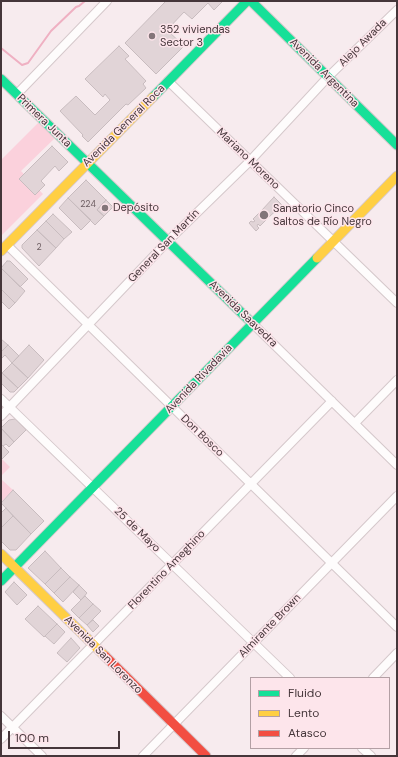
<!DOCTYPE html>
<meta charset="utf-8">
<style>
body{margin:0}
#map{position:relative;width:398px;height:757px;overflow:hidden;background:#f7ebee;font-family:"DM Sans",sans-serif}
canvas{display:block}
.frame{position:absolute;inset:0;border:2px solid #45363a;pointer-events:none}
.legend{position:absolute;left:250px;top:677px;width:140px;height:72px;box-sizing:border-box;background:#fde5eb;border:1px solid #b39fa4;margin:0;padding:5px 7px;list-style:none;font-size:12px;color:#45363a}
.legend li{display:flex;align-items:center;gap:8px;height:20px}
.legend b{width:20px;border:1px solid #b39fa4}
.scale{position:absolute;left:8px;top:731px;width:112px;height:18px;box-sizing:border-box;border:2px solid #45363a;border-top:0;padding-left:5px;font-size:12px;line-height:14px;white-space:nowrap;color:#45363a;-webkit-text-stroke:3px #fde5eb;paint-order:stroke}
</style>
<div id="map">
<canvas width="398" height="757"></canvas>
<div class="frame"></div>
<ul class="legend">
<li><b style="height:5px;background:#16e098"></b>Fluido</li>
<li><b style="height:5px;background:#ffcf43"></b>Lento</li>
<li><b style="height:5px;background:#f24e42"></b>Atasco</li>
</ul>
<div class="scale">100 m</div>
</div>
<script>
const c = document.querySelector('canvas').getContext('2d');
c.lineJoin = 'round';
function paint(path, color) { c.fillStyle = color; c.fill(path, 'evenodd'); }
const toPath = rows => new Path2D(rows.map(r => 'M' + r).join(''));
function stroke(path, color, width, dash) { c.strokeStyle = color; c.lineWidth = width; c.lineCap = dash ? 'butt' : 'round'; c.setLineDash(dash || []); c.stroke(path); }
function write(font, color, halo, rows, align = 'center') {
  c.font = font + ' "DM Sans",sans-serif'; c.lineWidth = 3; c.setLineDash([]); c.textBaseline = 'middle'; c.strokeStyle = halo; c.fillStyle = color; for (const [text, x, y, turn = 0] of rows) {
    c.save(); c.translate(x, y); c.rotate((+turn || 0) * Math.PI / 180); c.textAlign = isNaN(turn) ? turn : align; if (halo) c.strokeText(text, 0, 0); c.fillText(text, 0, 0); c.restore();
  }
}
const green = toPath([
 [39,122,55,138,21,171,43,194,1,236,1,160],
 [1,458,10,467,1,476],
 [1,479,13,490,1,502]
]);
const stream = toPath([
 [1,48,22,65,28,63,51,31,76,7,79,6,85,1]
]);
const building = toPath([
 [166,1,223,1,214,10,208,3,192,19,184,12,167,30,184,46,156,74,125,43,166,1],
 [119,46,129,56,125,59,146,81,143,84,146,88,128,105,126,104,88,142,82,136,83,135,60,111,76,96,95,115,110,100,105,94,103,97,85,79,119,46],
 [52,146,68,162,59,171,55,166,41,181,45,185,35,195,19,179,52,146],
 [86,180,106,200,97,210,104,216,95,225,68,198,86,180],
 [274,197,282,205,269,217,267,215,265,217,267,219,260,226,258,224,257,226,259,228,256,231,249,223,251,221,253,222,255,221,253,219,260,212,261,214,264,212,262,210,274,197],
 [68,198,91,220,81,230,59,208,68,198],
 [106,200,113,207,104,216,97,210,106,200],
 [53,214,72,232,64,239,46,221,53,214],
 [46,221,64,239,56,248,37,230,46,221],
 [37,230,56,248,39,266,22,248,22,245,37,230],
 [7,261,10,261,28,279,20,287,1,268,7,261],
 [1,268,25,291,15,303,1,289,1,268],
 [1,289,15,303,9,309,1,301,1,289],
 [1,339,8,345,1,352,1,339],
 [8,345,19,356,12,363,5,355,1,359,1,352,8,345],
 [29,345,44,360,28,378,12,363,29,345],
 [12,363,28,378,18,388,2,373,12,363],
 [2,373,18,388,14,392,10,392,1,383,1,374,2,373],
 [15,419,26,430,14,442,1,428,9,420,15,419],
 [1,428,14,442,9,447,6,444,3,446,1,444,1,428],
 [1,444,9,452,2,459,1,458,1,444],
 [13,490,44,521,31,534,1,503,13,490],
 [6,508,13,516,1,528,1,513,6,508],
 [13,516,31,534,16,550,10,550,1,541,1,528,13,516],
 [45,551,61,568,45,584,28,568,45,551],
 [61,568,70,577,54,593,45,584,61,568],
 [70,577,79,585,63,602,54,593,70,577],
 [14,582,27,595,17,605,5,592,14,582],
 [79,585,87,593,81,600,73,592,79,585],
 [85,596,93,604,79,618,71,610,85,596],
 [93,604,101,611,87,625,79,618,93,604],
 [38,606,57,624,44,637,25,619,38,606],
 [93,620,99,626,93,632,87,625,93,620],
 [57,624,65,632,54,644,45,636,57,624],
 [71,638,80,648,67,662,57,653,71,638]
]);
const street = toPath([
 [168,81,397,303],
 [17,94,107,1],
 [7,245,397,627],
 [253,324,397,465],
 [1,399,290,678],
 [1,416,168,241,250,161,328,77,397,10],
 [355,423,397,380],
 [373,678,397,653],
 [1,716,42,756],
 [1,739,332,401],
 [362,748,371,756],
 [143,756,397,496],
 [296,756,304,748]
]);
const fast = toPath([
 [251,1,397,145],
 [1,79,253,324],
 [153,97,247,1],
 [1,581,317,258]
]);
const slow = toPath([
 [1,251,153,97],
 [317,258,397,176],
 [1,554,105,656]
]);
const jam = toPath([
 [105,656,206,756]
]);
const markers = [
 [152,36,4,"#837579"],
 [105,208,4,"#837579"],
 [264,215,5,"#837579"]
];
const numberNames = [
 ["224",88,205],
 ["2",39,248]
];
const poiNames = [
 ["352 viviendas",160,30],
 ["Sector 3",160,43],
 ["Depósito",113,208],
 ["Sanatorio Cinco",273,209],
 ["Saltos de Río Negro",273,222]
];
const streetNames = [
 ["Alejo Awada",363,43,-45],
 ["Avenida Argentina",324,73,45],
 ["Primera Junta",44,121,44],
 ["Avenida General Roca",124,126,-45],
 ["Mariano Moreno",248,159,44],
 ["General San Martín",164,246,-46],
 ["Avenida Saavedra",243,314,44],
 ["Avenida Rivadavia",199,379,-46],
 ["Don Bosco",202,436,44],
 ["25 de Mayo",137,530,44],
 ["Florentino Ameghino",167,570,-46],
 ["Almirante Brown",270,626,-46],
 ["Avenida San Lorenzo",103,655,45]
];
paint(green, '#fbd1dc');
stroke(stream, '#efb0c2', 2);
paint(building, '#e1d4d7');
stroke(building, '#c8bcbf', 1);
stroke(street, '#d5c8cb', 10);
stroke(fast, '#d5c8cb', 11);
stroke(slow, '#d5c8cb', 11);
stroke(jam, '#d5c8cb', 11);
stroke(street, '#fefcfc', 8);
stroke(fast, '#16e098', 9);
stroke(slow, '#ffcf43', 9);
stroke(jam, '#f24e42', 9);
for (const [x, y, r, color] of markers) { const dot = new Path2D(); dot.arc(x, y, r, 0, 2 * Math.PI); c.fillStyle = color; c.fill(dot); stroke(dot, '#fde5eb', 1.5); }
write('9px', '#6e5f63', null, numberNames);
write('11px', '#45363a', '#fde5eb', poiNames, 'left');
write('11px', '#45363a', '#fde5eb', streetNames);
</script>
